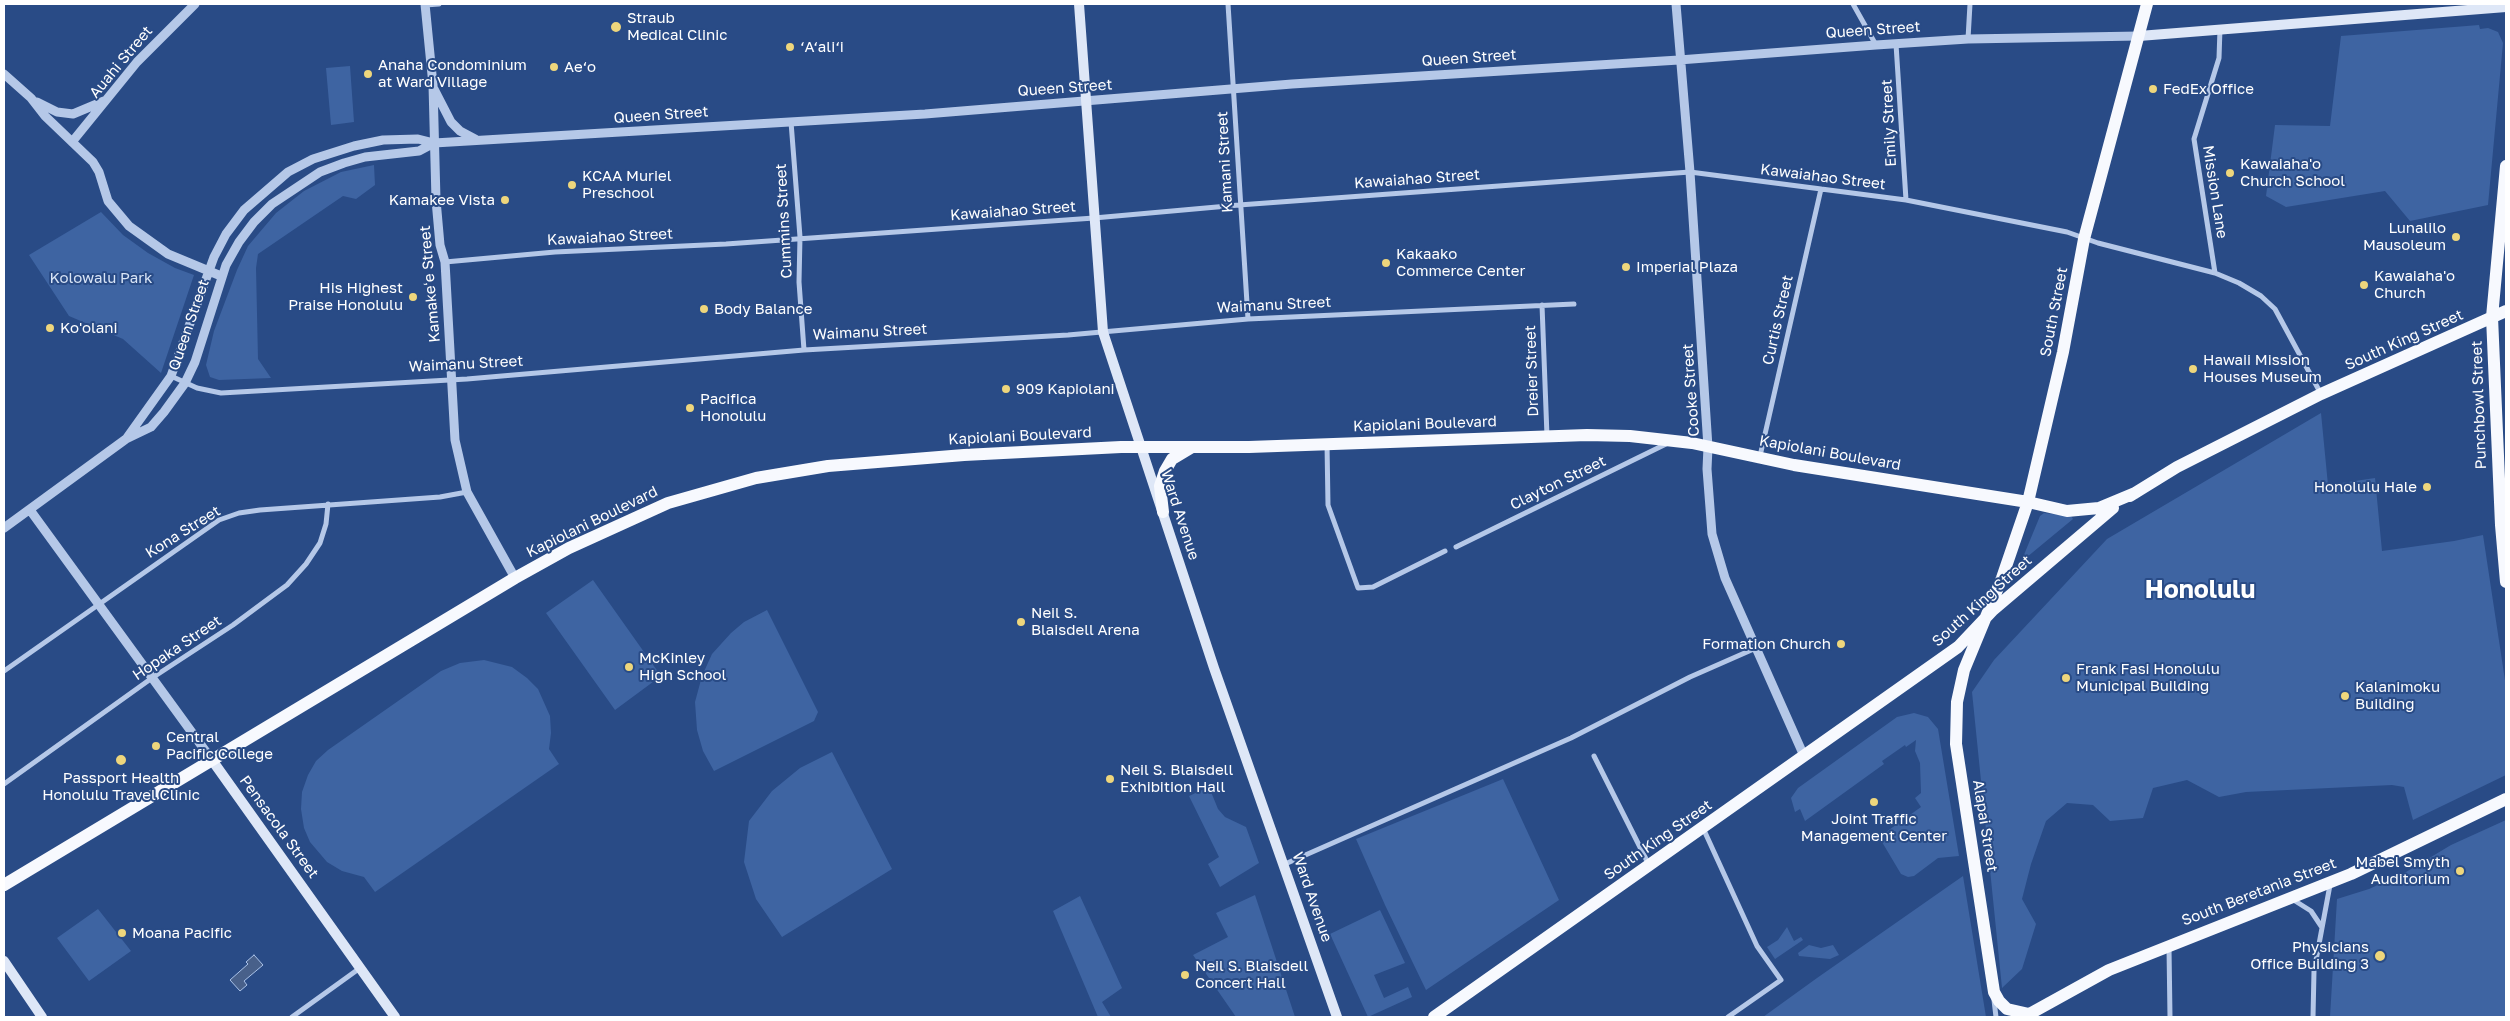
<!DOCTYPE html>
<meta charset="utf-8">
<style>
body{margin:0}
#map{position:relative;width:2510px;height:1021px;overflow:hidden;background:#294b86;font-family:"Golos Text",sans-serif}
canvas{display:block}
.frame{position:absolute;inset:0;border:5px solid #fff;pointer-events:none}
</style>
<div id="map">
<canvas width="2510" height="1021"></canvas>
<div class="frame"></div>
</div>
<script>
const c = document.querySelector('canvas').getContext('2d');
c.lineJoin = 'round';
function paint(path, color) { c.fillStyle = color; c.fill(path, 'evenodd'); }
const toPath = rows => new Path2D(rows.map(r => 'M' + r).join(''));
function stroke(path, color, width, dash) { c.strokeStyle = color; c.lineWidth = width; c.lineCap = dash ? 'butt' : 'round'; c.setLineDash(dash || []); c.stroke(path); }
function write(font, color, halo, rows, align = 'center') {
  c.font = font + ' "Golos Text",sans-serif'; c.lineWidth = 4; c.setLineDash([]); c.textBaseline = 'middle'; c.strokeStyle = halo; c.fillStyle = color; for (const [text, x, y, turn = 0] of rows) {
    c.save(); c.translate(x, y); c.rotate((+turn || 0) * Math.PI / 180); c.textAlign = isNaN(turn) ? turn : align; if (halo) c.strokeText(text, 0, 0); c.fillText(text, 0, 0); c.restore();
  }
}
const green = toPath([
 [2479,25,2480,29,2488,28,2498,32,2503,43,2488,205,2410,221,2385,191,2286,207,2266,196,2275,125,2330,126,2341,36],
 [350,66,354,122,331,125,326,68],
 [374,165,375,185,356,199,343,196,258,254,256,268,258,359,271,378,219,380,210,377,206,365,214,331,237,270,248,246,276,213,304,191,341,172],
 [101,212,123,235,148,253,175,268,194,275,161,373,123,339,69,316,29,255],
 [2321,413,2328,485,2375,478,2382,551,2454,541,2483,535,2506,687,2506,775,2413,820,2404,787,2392,785,2246,792,2219,797,2187,780,2153,788,2143,818,2110,821,2093,805,2067,803,2046,821,2031,864,2022,899,2036,924,2022,969,2002,988,1972,692,1994,660,2107,539],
 [2044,513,2071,516,2073,519,2021,562,2040,516],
 [593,580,661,676,615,710,546,613],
 [767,610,818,712,814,721,714,771,703,751,697,730,695,702,702,676,712,654,731,633,744,622],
 [484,660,512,667,527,678,538,689,550,716,551,733,549,749,559,764,375,892,364,877,342,871,327,862,310,842,304,828,301,809,302,792,308,775,316,761,328,750,441,671,460,663],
 [1914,713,1928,717,1938,729,1959,856,1938,858,1914,876,1908,877,1901,874,1879,837,1921,807,1915,798,1921,793,1920,763,1915,751,1916,740,1906,747,1905,745,1882,761,1884,764,1805,821,1800,809,1795,812,1791,798,1798,788,1897,717],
 [832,752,892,869,782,937,756,899,744,862,749,821,772,791,800,768],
 [1503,779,1559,900,1426,990,1385,905,1356,839],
 [1209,787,1218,809,1225,817,1246,827,1259,863,1220,887,1208,864,1219,857,1189,796],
 [2506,820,2506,1017,2330,1017,2337,899,2369,889,2406,872,2451,845],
 [1963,876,1986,1017,1763,1017,1817,978],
 [1255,895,1295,1017,1236,1017,1193,955,1228,937,1216,913],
 [1080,896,1122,988,1102,1002,1111,1017,1098,1017,1053,911],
 [98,909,131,951,89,981,57,938],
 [1380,910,1405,963,1374,975,1384,998,1408,987,1412,997,1368,1017,1330,934],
 [1787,927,1794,941,1801,937,1803,940,1775,959,1767,947,1778,940],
 [1809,945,1821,948,1833,945,1839,955,1830,959,1799,956,1798,953]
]);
const water = toPath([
 [254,955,263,965,244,981,247,985,240,991,230,980,248,964,246,962,254,955]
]);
const minor = toPath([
 [1228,4,1248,319],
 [1853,4,1876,45],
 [425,5,439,4],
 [1968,39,1970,4],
 [1896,44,1906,200],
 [791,122,800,237,799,282,804,350],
 [445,262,555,252,726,244,1094,218,1239,205,1690,172,1906,200,2067,232,2098,243,2215,273,2239,283,2261,296,2275,309,2321,394],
 [2215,273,2194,139,2219,58,2220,29],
 [1542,305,1547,436],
 [171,376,197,388,221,393,467,379,804,350,1068,335,1248,319,1574,304],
 [1327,444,1328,505,1358,588,1373,587,1445,551],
 [1760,456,1821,189],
 [1456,547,1666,444],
 [4,671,219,520,239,513,260,510,440,497,467,492],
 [1594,756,1649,865],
 [4,784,152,678,233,625,287,585,306,564,320,543,326,524,328,504],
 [1703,828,1757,946,1781,980,1728,1017],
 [1285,864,1571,738,1690,677,1756,648],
 [2292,899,2311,911,2321,926],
 [2169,948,2170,1017],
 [1994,1000,1996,1017],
 [292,1017,360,968],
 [2313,1017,2314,971,2330,885]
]);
const tertiary = toPath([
 [425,4,433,85,436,200,440,245,445,262,455,440,467,492,515,578],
 [1676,4,1690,172,1708,447,1707,469,1712,534,1725,578,1804,756],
 [4,74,31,98,45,116,93,162,99,172,108,201,129,226,168,254,221,276],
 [434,89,451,122,460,131,475,139],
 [37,102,57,112,73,114,104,101],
 [72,142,137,62,195,4],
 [126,439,171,376,214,257,226,234,244,210,288,172,313,159,354,146,383,140,418,139,434,143,925,114,1292,84,1679,60,1876,45,1968,39,2139,36],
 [30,510,212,760],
 [4,528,126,439,151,427,164,412,185,383,195,362,226,265,239,242,254,222,272,204,320,172,344,163,365,157,419,151,434,143]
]);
const secondary = toPath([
 [1079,4,1103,332,1214,668,1337,1017],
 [2139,36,2506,7],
 [212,760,395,1017],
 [4,961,42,1017]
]);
const primary = toPath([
 [2506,166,2492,317,2501,525,2506,582],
 [2130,496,2177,467,2321,394,2506,311],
 [1163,512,1160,486,1165,471,1172,459,1192,447],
 [4,885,515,578,569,548,668,503,756,478,828,466,964,455,1121,447,1249,447,1587,435,1630,436,1692,443,1794,465,2028,502,2067,511,2099,508,2135,493],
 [2029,1014,2007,1009,1999,1001,1994,992,1956,744,1957,702,1964,670,2002,578,2028,502,2063,352,2084,239,2147,4],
 [1434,1017,1958,647,1993,610,2113,508],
 [2024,1017,2109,970,2351,874,2506,799]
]);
const markers = [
 [616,27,6,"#eed67c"],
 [790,47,5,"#eed67c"],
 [554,67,5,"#eed67c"],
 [368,74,5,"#eed67c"],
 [2153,89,5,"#eed67c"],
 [2230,173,5,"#eed67c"],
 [572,185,5,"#eed67c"],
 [505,200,5,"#eed67c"],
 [2456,237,5,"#eed67c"],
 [1386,263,5,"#eed67c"],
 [1626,267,5,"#eed67c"],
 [2364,285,5,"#eed67c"],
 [413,297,5,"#eed67c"],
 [704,309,5,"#eed67c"],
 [50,328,5,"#eed67c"],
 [2193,369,5,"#eed67c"],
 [1006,389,5,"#eed67c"],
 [690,408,5,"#eed67c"],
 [2427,487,5,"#eed67c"],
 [1021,622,5,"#eed67c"],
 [1841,644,5,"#eed67c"],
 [629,667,5,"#eed67c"],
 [2066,678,5,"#eed67c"],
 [2345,696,5,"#eed67c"],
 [156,746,5,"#eed67c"],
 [121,760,6,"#eed67c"],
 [1110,779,5,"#eed67c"],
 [1874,802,5,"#eed67c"],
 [2460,871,5,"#eed67c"],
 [122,933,5,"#eed67c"],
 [2380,956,6,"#eed67c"],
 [1185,975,5,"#eed67c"]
];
const poiNames = [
 ["Straub",627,18],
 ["Medical Clinic",627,35],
 ["‘A‘ali‘i",800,47],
 ["Anaha Condominium",378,65],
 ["at Ward Village",378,82],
 ["Ae‘o",564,67],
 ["FedEx Office",2163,89],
 ["Kawaiaha'o",2240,164],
 ["Church School",2240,181],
 ["KCAA Muriel",582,176],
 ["Preschool",582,193],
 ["Kamakee Vista",495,200,"right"],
 ["Lunalilo",2446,228,"right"],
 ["Mausoleum",2446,245,"right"],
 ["Kakaako",1396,254],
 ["Commerce Center",1396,271],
 ["Imperial Plaza",1636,267],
 ["Kawaiaha'o",2374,276],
 ["Church",2374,293],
 ["His Highest",403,288,"right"],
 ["Praise Honolulu",403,305,"right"],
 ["Body Balance",714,309],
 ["Ko'olani",60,328],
 ["Hawaii Mission",2203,360],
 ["Houses Museum",2203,377],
 ["909 Kapiolani",1016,389],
 ["Pacifica",700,399],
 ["Honolulu",700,416],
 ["Honolulu Hale",2417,487,"right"],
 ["Neil S.",1031,613],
 ["Blaisdell Arena",1031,630],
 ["Formation Church",1831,644,"right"],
 ["McKinley",639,658],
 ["High School",639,675],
 ["Frank Fasi Honolulu",2076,669],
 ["Municipal Building",2076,686],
 ["Kalanimoku",2355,687],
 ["Building",2355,704],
 ["Central",166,737],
 ["Pacific College",166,754],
 ["Neil S. Blaisdell",1120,770],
 ["Exhibition Hall",1120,787],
 ["Passport Health",121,778,"center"],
 ["Honolulu Travel Clinic",121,795,"center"],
 ["Joint Traffic",1874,819,"center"],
 ["Management Center",1874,836,"center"],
 ["Mabel Smyth",2450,862,"right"],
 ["Auditorium",2450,879,"right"],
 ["Moana Pacific",132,933],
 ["Physicians",2369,947,"right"],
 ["Office Building 3",2369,964,"right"],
 ["Neil S. Blaisdell",1195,966],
 ["Concert Hall",1195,983]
];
const streetNames = [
 ["Queen Street",1873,30,-4],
 ["Queen Street",1469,58,-4],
 ["Auahi Street",121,62,-50],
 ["Queen Street",1065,88,-4],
 ["Queen Street",661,115,-4],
 ["Emily Street",1889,123,-93],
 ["Kamani Street",1225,162,-93],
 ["Kawaiahao Street",1823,177,7],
 ["Kawaiahao Street",1417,179,-4],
 ["Mission Lane",2215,192,81],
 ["Kawaiahao Street",1013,211,-4],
 ["Cummins Street",784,221,-93],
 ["Kawaiahao Street",610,237,-3],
 ["Kamakeʻe Street",430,284,-95],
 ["Waimanu Street",1274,305,-3],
 ["South Street",2054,312,-79],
 ["Curtis Street",1778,320,-77],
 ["Queen Street",189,325,-71],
 ["Waimanu Street",870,332,-3],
 ["South King Street",2404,340,-24],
 ["Waimanu Street",466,364,-3],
 ["Dreier Street",1532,371,-92],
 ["Cooke Street",1691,390,-94],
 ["Punchbowl Street",2479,405,-92],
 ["Kapiolani Boulevard",1425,424,-2],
 ["Kapiolani Boulevard",1020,436,-3],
 ["Kapiolani Boulevard",1830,453,10],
 ["Clayton Street",1558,483,-26],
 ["Ward Avenue",1180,515,72],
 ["Kapiolani Boulevard",592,522,-26],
 ["Kona Street",183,532,-32],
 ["South King Street",1982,601,-42],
 ["Hopaka Street",177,648,-34],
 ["Alapai Street",1985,826,81],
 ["Pensacola Street",279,827,54],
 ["South King Street",1658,840,-35],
 ["South Beretania Street",2259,892,-21],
 ["Ward Avenue",1312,897,71]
];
const parkNames = [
 ["Kolowalu Park",101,278]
];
const townNames = [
 ["Honolulu",2200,590]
];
paint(green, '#3e64a2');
paint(water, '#48608a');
stroke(water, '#aac2e8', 1);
stroke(minor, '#b5c8e8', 5);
stroke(tertiary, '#b5c8e8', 9);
stroke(secondary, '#dee7f7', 10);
stroke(primary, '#f7f9fe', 12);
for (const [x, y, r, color] of markers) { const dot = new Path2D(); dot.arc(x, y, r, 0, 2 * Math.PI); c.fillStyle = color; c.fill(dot); stroke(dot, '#294b86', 2); }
write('15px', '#fff', '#294b86', poiNames, 'left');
write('15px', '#fff', '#294b86', streetNames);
write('15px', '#d8e4f6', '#294b86', parkNames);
write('bold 25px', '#fff', '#294b86', townNames);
</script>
